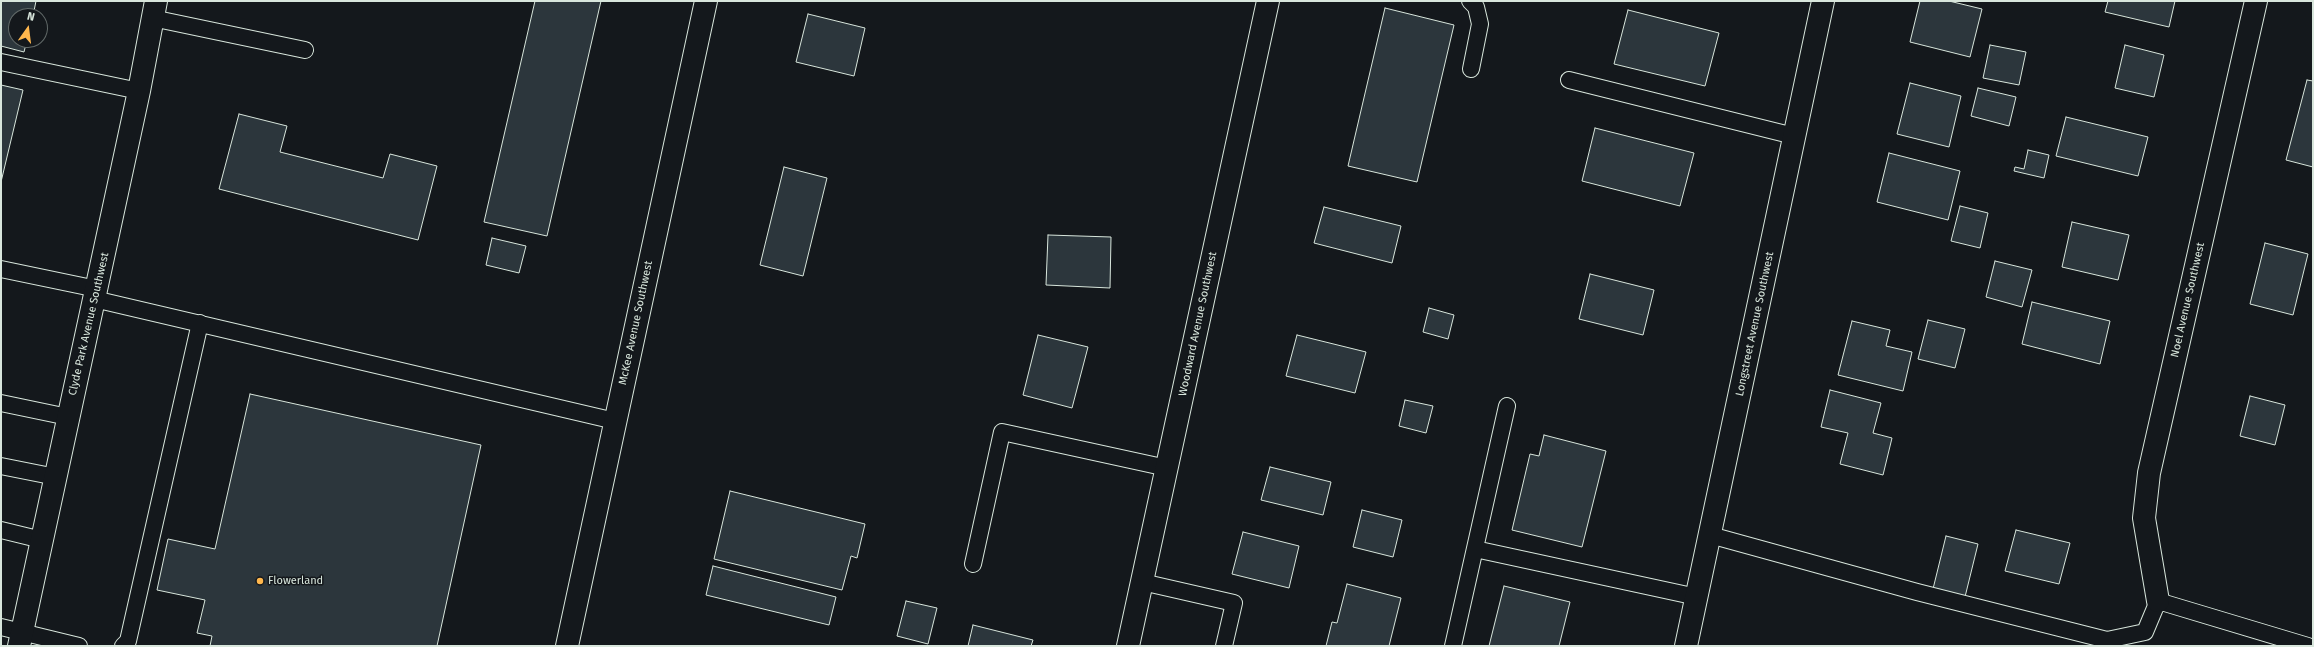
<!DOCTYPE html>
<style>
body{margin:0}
#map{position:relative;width:2314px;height:647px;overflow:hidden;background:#14181c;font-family:"Fira Sans",sans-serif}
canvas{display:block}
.frame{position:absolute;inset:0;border:2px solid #d8e6dc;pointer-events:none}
.north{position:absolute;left:8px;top:8px;width:40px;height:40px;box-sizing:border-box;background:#14181c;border:1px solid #626a69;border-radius:50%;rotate:14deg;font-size:11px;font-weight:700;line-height:16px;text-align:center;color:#d8e6dc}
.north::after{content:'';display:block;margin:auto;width:14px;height:18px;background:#ffb74d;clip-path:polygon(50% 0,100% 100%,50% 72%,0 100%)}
</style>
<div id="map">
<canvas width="2314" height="647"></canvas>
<div class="frame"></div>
<div class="north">N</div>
</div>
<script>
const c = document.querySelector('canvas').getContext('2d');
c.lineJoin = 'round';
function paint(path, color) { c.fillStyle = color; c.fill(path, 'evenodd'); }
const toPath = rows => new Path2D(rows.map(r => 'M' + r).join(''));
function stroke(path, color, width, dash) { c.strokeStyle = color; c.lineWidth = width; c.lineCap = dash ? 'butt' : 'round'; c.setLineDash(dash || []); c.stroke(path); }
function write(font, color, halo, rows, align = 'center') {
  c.font = font + ' "Fira Sans",sans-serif'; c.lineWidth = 3; c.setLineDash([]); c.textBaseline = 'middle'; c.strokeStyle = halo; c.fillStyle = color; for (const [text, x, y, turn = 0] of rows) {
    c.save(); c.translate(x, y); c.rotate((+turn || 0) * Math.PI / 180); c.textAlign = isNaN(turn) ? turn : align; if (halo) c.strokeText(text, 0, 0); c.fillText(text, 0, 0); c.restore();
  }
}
const building = toPath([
 [1,1,36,1,33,16,16,16,16,40,27,40,24,52,1,46,1,1],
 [535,1,601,1,547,236,484,222,535,1],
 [1920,1,1949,1,1982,9,1970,57,1910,42,1920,1],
 [2108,1,2175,1,2169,27,2105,12,2108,1],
 [1385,8,1454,25,1417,182,1348,166,1385,8],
 [1628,10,1719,33,1705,86,1614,64,1628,10],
 [808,14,865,28,854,76,796,62,808,14],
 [1990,45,2026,52,2019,85,1983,78,1990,45],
 [2125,45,2164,55,2154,97,2115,88,2125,45],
 [2307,80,2313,81,2313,167,2286,160,2307,80],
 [1910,83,1961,96,1949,147,1897,134,1910,83],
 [1,85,23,90,1,182,1,85],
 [1978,88,2016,97,2009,126,1971,116,1978,88],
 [239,114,287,126,280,152,383,178,390,154,437,166,418,240,219,189,239,114],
 [2066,117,2148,137,2138,176,2056,156,2066,117],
 [1595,128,1694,153,1680,206,1582,181,1595,128],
 [2028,150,2049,155,2044,178,2014,171,2015,167,2024,169,2028,150],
 [1889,153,1960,171,1948,220,1877,202,1889,153],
 [784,167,827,178,803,276,760,265,784,167],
 [1960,206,1988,213,1980,248,1951,241,1960,206],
 [1324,207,1401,226,1392,263,1314,243,1324,207],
 [2072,222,2129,235,2118,280,2062,267,2072,222],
 [1048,235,1111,237,1110,288,1046,285,1048,235],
 [492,238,526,246,519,273,486,265,492,238],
 [2265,243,2308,254,2293,315,2250,304,2265,243],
 [1995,261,2032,270,2022,307,1986,297,1995,261],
 [1590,274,1654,290,1643,335,1579,319,1590,274],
 [2032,302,2110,321,2100,364,2022,344,2032,302],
 [1429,308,1454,315,1448,339,1423,332,1429,308],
 [1928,320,1965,329,1955,368,1918,359,1928,320],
 [1852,321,1890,330,1886,346,1912,352,1903,391,1838,375,1852,321],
 [1038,335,1088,347,1072,408,1023,395,1038,335],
 [1297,335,1366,352,1355,393,1286,376,1297,335],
 [1830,390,1881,403,1873,433,1892,438,1883,475,1840,464,1848,433,1821,427,1830,390],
 [250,394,481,445,437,646,210,646,212,636,197,633,205,600,157,590,168,539,215,549,250,394],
 [2250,396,2285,405,2275,445,2240,436,2250,396],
 [1405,400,1433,406,1426,433,1399,426,1405,400],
 [1544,435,1606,451,1582,547,1512,530,1530,454,1539,456,1544,435],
 [1270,467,1331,482,1323,515,1261,500,1270,467],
 [730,491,865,524,857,558,851,556,842,590,714,559,730,491],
 [1362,510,1402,520,1393,557,1353,547,1362,510],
 [2016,530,2070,543,2059,584,2005,571,2016,530],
 [1243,532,1299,546,1289,588,1232,574,1243,532],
 [1946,536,1978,544,1964,601,1932,593,1946,536],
 [713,566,836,597,829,625,706,595,713,566],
 [1347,584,1401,598,1389,646,1326,646,1332,622,1337,623,1347,584],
 [1504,586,1570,602,1559,646,1489,646,1504,586],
 [906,601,937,608,928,644,897,636,906,601],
 [973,625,1033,640,1031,646,968,646,973,625]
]);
const lane = toPath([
 [1470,1,1476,7,1480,24,1471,69],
 [152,18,305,50],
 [1,62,139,91],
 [1569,80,1794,136],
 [1,269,97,289],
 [94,299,615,421],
 [1,403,68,417],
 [1,466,56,477],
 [1,530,42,540],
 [1710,535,1917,592,2107,640,2145,632,2158,601,2308,646],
 [1475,549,1697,597],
 [973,564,1002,432,1167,468],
 [1142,582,1234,603,1224,646],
 [1,627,79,646],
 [123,646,128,641,200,323],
 [1453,646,1507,406]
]);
const street = toPath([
 [2158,601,2144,518,2149,473,2256,1],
 [567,646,706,1],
 [1128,646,1268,1],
 [1686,646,1823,1]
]);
const secondary = toPath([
 [19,646,139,91,156,1]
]);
const markers = [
 [260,581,4,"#ffb74d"]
];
const streetNames = [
 ["Noel Avenue Southwest",2188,300,-77],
 ["McKee Avenue Southwest",636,323,-78],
 ["Clyde Park Avenue Southwest",89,324,-77],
 ["Woodward Avenue Southwest",1198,324,-78],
 ["Longstreet Avenue Southwest",1755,324,-78]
];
const poiNames = [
 ["Flowerland",268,581]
];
paint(building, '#2c363c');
stroke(building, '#d8e6dc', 1);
stroke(lane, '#d8e6dc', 18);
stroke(street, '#d8e6dc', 24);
stroke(secondary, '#d8e6dc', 24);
stroke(lane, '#14181c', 16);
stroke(street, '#14181c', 22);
stroke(secondary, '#14181c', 22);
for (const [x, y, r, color] of markers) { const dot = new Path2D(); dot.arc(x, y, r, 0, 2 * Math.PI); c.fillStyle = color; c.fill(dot); stroke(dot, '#14181c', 1.5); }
write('11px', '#d8e6dc', '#14181c', streetNames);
write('11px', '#d8e6dc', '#14181c', poiNames, 'left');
</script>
